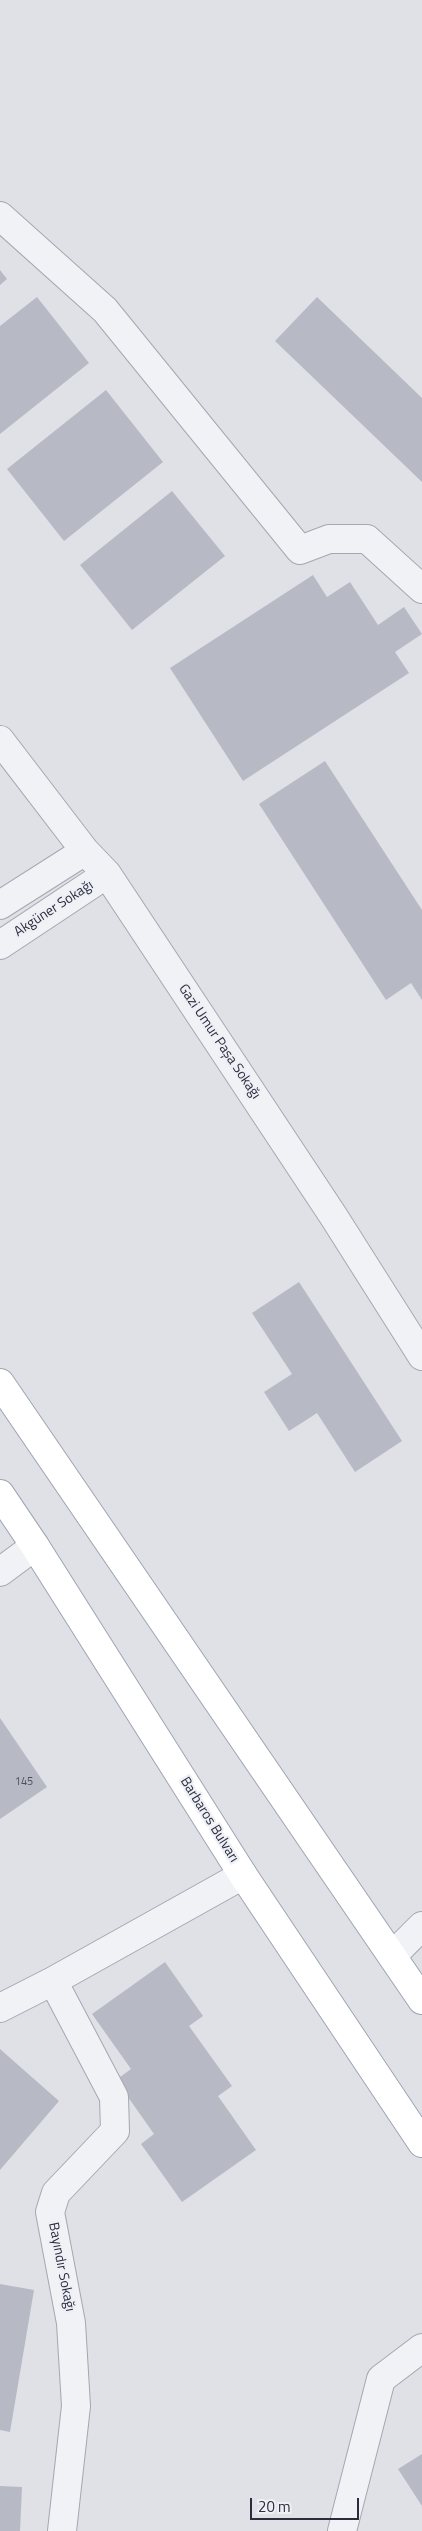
<!DOCTYPE html>
<meta charset="utf-8">
<style>
body{margin:0}
#map{position:relative;width:422px;height:2531px;overflow:hidden;background:#dfe1e7;font-family:"Titillium Web",sans-serif}
canvas{display:block}
.scale{position:absolute;left:250px;top:2498px;width:109px;height:22px;box-sizing:border-box;border:2px solid #292d3e;border-top:0;padding-left:6px;font-size:15px;line-height:18px;white-space:nowrap;color:#292d3e;-webkit-text-stroke:4px #eef0f5;paint-order:stroke}
</style>
<div id="map">
<canvas width="422" height="2531"></canvas>
<div class="scale">20 m</div>
</div>
<script>
const c = document.querySelector('canvas').getContext('2d');
c.lineJoin = 'round';
function paint(path, color) { c.fillStyle = color; c.fill(path, 'evenodd'); }
const toPath = rows => new Path2D(rows.map(r => 'M' + r).join(''));
function stroke(path, color, width, dash) { c.strokeStyle = color; c.lineWidth = width; c.lineCap = dash ? 'butt' : 'round'; c.setLineDash(dash || []); c.stroke(path); }
function write(font, color, halo, rows, align = 'center') {
  c.font = font + ' "Titillium Web",sans-serif'; c.lineWidth = 4.5; c.setLineDash([]); c.textBaseline = 'middle'; c.strokeStyle = halo; c.fillStyle = color; for (const [text, x, y, turn = 0] of rows) {
    c.save(); c.translate(x, y); c.rotate((+turn || 0) * Math.PI / 180); c.textAlign = isNaN(turn) ? turn : align; if (halo) c.strokeText(text, 0, 0); c.fillText(text, 0, 0); c.restore();
  }
}
const building = toPath([
 [0,270,7,279,0,285],
 [37,297,89,363,0,434,0,326],
 [317,297,422,398,422,482,275,341],
 [106,390,163,462,64,541,7,469],
 [172,491,225,556,132,630,80,565],
 [313,575,327,597,350,582,378,625,404,607,422,634,395,652,409,673,243,781,170,668],
 [325,761,422,910,422,1000,411,983,386,1000,259,804],
 [299,1282,402,1441,355,1472,317,1413,289,1431,264,1392,292,1374,252,1313],
 [0,1718,47,1787,0,1819],
 [165,1962,203,2016,189,2026,232,2086,218,2096,256,2150,182,2202,141,2144,154,2134,116,2080,131,2069,92,2014],
 [0,2049,59,2101,0,2170],
 [0,2284,34,2290,10,2432,0,2430],
 [422,2454,422,2506,398,2469],
 [0,2486,22,2487,20,2531,0,2531]
]);
const minor = toPath([
 [0,216,105,310,300,550,329,539,367,539,422,589],
 [0,740,85,851,107,874,334,1217,422,1356],
 [0,905,85,851],
 [0,945,107,874],
 [0,1572,35,1546],
 [393,1955,422,1926],
 [53,1981,243,1875],
 [0,2008,53,1981,114,2097,115,2131,56,2193,50,2212,71,2323,76,2406,62,2531],
 [342,2531,381,2379,422,2348]
]);
const major = toPath([
 [0,1383,422,2000],
 [0,1494,35,1546,243,1875,422,2143]
]);
const numberNames = [
 ["145",24,1782]
];
const streetNames = [
 ["Akgüner Sokağı",54,909,-33],
 ["Gazi Umur Paşa Sokağı",219,1042,56],
 ["Barbaros Bulvarı",209,1820,58],
 ["Bayındır Sokağı",61,2267,79]
];
paint(building, '#b7bac4');
stroke(minor, '#a5a7b1', 30);
stroke(major, '#9fa4b3', 30);
stroke(minor, '#f1f2f6', 28);
stroke(major, '#fff', 28);
write('11px', '#4c5060', null, numberNames);
write('14px', '#292d3e', '#eef0f5', streetNames);
</script>
